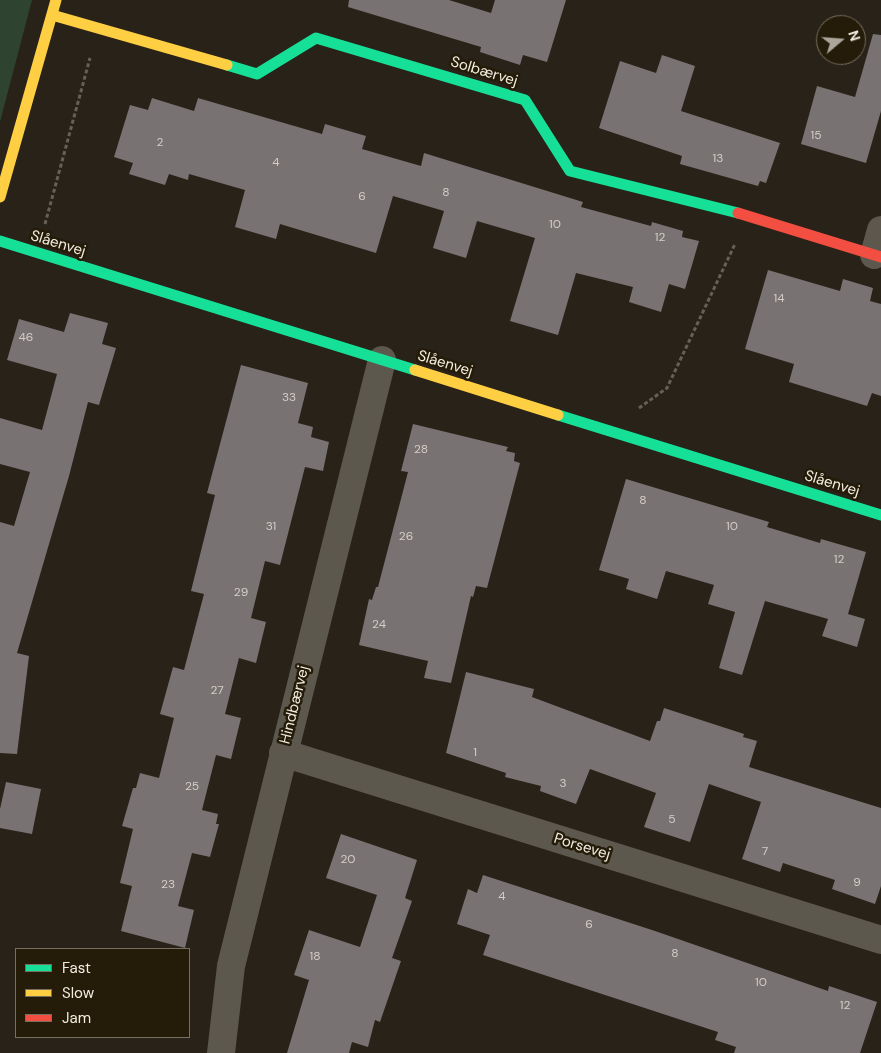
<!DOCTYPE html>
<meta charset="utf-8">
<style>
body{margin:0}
#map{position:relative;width:881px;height:1053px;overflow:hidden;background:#282218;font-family:"DM Sans",sans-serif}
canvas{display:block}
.legend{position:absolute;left:15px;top:948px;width:175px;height:90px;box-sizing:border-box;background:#241b08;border:1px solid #776f5f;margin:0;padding:6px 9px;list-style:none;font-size:15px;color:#f3ece1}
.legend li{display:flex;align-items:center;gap:10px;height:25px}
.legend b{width:25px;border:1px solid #776f5f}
.north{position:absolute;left:816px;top:15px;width:50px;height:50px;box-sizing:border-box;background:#241b08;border:1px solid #776f5f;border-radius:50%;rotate:72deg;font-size:14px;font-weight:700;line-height:20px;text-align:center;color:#f3ece1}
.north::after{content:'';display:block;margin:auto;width:18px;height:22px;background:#aca59b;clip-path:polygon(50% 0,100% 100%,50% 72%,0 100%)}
</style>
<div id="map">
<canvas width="881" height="1053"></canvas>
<ul class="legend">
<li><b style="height:6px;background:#16e098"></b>Fast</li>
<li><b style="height:6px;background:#ffcf43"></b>Slow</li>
<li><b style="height:6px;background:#f24e42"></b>Jam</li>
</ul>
<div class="north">N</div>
</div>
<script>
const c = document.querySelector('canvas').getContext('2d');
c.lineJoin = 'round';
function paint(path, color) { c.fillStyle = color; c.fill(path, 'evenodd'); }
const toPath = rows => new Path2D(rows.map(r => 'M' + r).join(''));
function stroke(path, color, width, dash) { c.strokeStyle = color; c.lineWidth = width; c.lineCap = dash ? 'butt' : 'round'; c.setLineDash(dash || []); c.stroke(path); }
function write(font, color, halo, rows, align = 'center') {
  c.font = font + ' "DM Sans",sans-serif'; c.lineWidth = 5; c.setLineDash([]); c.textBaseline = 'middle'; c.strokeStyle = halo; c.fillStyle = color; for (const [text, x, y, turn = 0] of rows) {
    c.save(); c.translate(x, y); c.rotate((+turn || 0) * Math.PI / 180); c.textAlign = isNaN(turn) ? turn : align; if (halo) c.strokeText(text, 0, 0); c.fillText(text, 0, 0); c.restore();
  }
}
const green = toPath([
 [0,0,32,0,0,122]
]);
const building = toPath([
 [349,0,449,0,491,13,495,0,566,0,547,62,523,55,520,65,480,52,481,47,348,7],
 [873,34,881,35,881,111,866,163,801,144,817,86,855,97],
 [662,55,695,66,681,111,780,143,766,183,760,181,758,186,680,164,682,156,599,128,620,61,656,73],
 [152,98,194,111,198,98,322,134,325,124,366,136,362,149,421,166,424,153,583,202,581,207,651,226,652,222,683,231,682,237,699,241,685,289,669,284,661,312,629,302,633,287,576,273,558,335,510,321,535,238,477,221,466,258,433,248,444,211,393,196,376,253,280,224,276,239,235,227,245,190,189,174,188,180,169,174,165,185,129,174,133,163,114,157,130,105,148,110],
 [768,270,840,291,843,279,873,288,870,301,881,304,881,396,872,393,867,406,789,382,794,364,745,349],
 [70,313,108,323,102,344,116,348,99,405,88,402,69,476,17,653,29,656,17,754,0,753,0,522,14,526,30,472,0,464,0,418,42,430,57,374,7,360,19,319,64,332],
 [241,365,308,383,298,423,313,427,311,437,329,442,323,471,305,467,280,565,265,561,251,618,266,622,256,663,239,658,225,714,241,718,231,759,216,755,202,810,218,814,216,824,219,824,210,857,192,853,178,906,194,910,185,948,121,931,132,886,120,883,133,829,122,826,133,788,136,788,140,773,159,778,174,718,160,714,173,667,184,670,204,594,191,591,215,495,207,493],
 [413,424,508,447,506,451,515,453,514,461,520,463,487,588,476,586,473,597,471,596,451,683,424,678,428,661,359,645,369,599,372,600,376,587,378,587,408,472,401,471],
 [626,479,769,522,767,527,820,543,821,539,866,552,848,614,865,619,857,647,822,636,828,619,765,601,742,675,719,668,735,612,708,604,714,585,666,571,657,599,626,589,629,579,599,570],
 [466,672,534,689,532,697,650,741,657,721,660,721,664,708,744,734,743,737,757,741,749,767,881,808,881,886,875,904,832,889,835,880,783,863,780,872,742,859,761,802,709,784,690,842,644,827,656,793,590,769,576,804,540,791,541,786,505,777,506,773,446,753],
 [6,782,41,789,32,834,0,828,0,809],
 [341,834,417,860,405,898,412,901,392,958,401,961,380,1022,375,1020,368,1047,352,1042,349,1053,287,1053,309,980,294,975,309,930,360,947,377,895,326,878],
 [483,875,655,931,828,991,829,986,877,1002,860,1053,734,1053,736,1047,715,1040,718,1032,483,955,490,935,457,924,468,889,477,893]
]);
const path = toPath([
 [45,224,90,58],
 [639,408,667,388,735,244]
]);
const street = toPath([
 [874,255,881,230],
 [283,753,881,940],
 [221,1053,231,966,382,360]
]);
const fast = toPath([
 [227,65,257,74,316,38,525,100,570,171,738,213],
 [0,241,415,370],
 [558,415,881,515]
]);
const slow = toPath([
 [52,15,227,65],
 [0,197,56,0],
 [415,370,558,415]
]);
const jam = toPath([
 [738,213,881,257]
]);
const numberNames = [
 ["15",816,136],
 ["2",160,143],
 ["13",718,159],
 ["4",276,163],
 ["8",446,193],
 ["6",362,197],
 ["10",555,225],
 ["12",660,238],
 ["14",779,299],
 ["46",26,338],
 ["33",289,398],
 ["28",421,450],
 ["8",643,501],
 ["31",271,527],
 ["10",732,527],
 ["26",406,537],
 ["12",839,560],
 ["29",241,593],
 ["24",379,625],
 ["27",217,691],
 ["1",475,753],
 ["3",563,784],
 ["25",192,787],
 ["5",672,820],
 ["7",765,852],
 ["20",348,860],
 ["9",857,883],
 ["23",168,885],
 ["4",502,897],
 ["6",589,925],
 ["8",675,954],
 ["18",315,957],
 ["10",761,983],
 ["12",845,1006]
];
const streetNames = [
 ["Solbærvej",484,72,17],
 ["Slåenvej",58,244,17],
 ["Slåenvej",445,364,17],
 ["Slåenvej",832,484,17],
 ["Hindbærvej",295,705,-76],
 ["Porsevej",582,847,17]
];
paint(green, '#2e4330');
paint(building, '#787273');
stroke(path, '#666158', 3, [4, 2.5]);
stroke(street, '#5d584d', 28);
stroke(fast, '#16e098', 11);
stroke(slow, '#ffcf43', 11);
stroke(jam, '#f24e42', 11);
write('12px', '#d4cec6', null, numberNames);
write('15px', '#f3ece1', '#241b08', streetNames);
</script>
